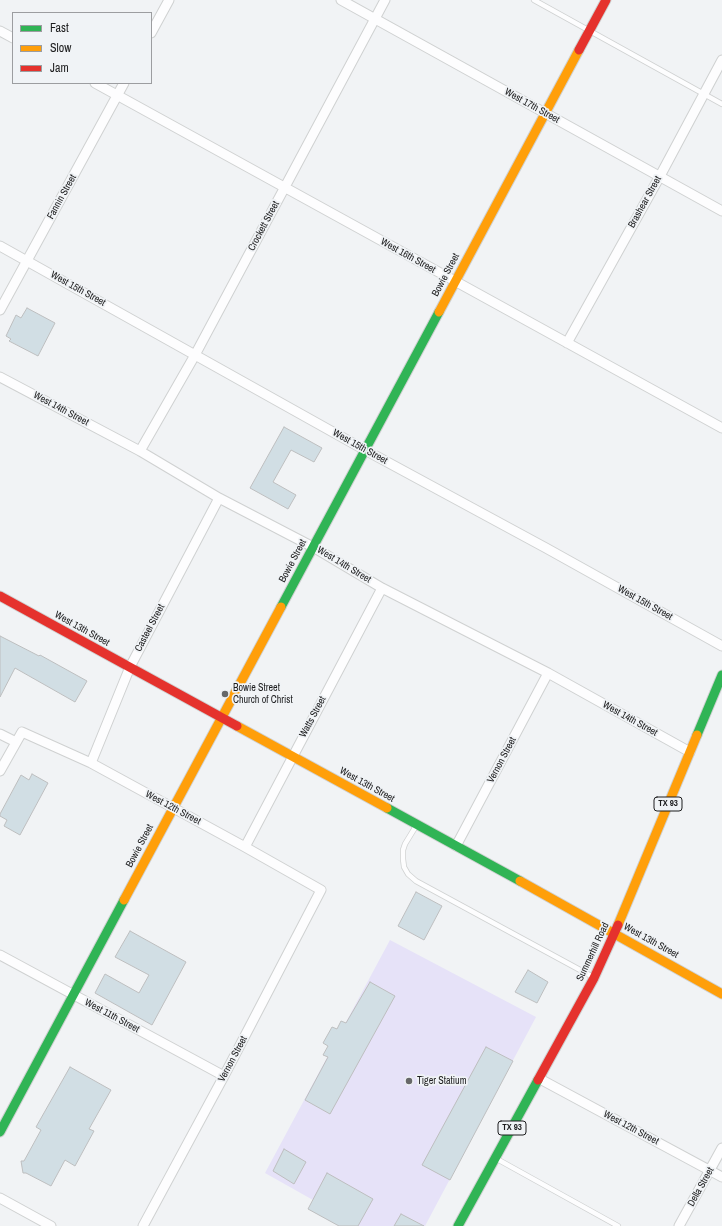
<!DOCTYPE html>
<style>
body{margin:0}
#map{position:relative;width:722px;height:1226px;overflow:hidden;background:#f1f3f5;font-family:"Archivo Narrow",sans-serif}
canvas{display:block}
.legend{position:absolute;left:12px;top:12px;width:140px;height:72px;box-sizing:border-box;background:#f0f3f6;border:1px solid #9c9da0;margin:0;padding:5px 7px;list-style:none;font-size:12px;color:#1d1d1e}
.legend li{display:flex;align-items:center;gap:8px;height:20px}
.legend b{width:20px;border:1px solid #9c9da0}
</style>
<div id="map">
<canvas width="722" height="1226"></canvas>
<ul class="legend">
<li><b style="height:5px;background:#30b455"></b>Fast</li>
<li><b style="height:5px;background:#ff9f0a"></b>Slow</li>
<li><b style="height:5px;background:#e5322d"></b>Jam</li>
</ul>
</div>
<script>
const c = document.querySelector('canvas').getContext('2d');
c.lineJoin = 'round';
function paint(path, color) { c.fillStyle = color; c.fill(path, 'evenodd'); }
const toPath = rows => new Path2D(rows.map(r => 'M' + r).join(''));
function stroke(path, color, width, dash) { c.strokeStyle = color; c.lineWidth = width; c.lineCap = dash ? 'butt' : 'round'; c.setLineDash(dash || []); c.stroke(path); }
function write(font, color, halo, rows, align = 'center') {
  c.font = font + ' "Archivo Narrow",sans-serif'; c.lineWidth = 3.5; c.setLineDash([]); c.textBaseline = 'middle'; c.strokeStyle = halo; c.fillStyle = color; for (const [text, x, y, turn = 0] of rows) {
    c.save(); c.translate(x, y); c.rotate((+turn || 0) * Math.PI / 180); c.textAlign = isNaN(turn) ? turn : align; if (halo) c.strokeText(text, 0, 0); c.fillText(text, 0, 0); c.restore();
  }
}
const green = toPath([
 [390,940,536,1017,425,1226,339,1226,308,1209,313,1200,265,1173]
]);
const building = toPath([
 [27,308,55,323,38,356,9,341,11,339,6,336,16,315,21,318,27,308],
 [284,427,322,448,314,462,291,450,273,482,296,495,288,509,250,488,284,427],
 [0,636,39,656,40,655,87,681,75,702,15,668,0,697,0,636],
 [32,774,48,783,20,835,4,826,7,820,0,816,0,814,21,775,29,780,32,774],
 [416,892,442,906,424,940,398,926,416,892],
 [130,931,186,962,152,1025,95,993,105,974,139,993,149,975,115,957,130,931],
 [528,970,548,982,537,1003,515,992,528,970],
 [370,982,395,996,330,1114,305,1100,328,1057,323,1055,328,1046,323,1043,332,1027,337,1029,341,1021,346,1023,370,982],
 [486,1047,513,1061,450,1180,422,1165,486,1047],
 [70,1067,111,1090,89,1129,94,1131,75,1166,65,1160,51,1186,26,1173,23,1173,21,1161,24,1161,41,1130,36,1127,70,1067],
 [284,1149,306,1162,294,1184,273,1171,284,1149],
 [327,1173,373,1199,358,1226,339,1226,308,1209,327,1173],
 [401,1214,424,1226,394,1226,401,1214]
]);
const lane = toPath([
 [534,0,722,104],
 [416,826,405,844,403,850,403,859,404,867,408,874,416,881,593,977],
 [497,1159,618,1226]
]);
const street = toPath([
 [341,0,722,211],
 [0,31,13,38],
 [151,33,169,0],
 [95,83,722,428],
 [0,246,365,450,546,548,722,646],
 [0,310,124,83],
 [567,343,660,176,722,60],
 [0,377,140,451,219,498,313,547,382,588,548,673,690,752],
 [140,451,195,355,385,0],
 [0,734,16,742],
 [91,763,130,667,219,498],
 [0,771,22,732,91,763,245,847,321,890,224,1076,143,1226],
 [456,846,548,673],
 [245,847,382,588],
 [0,955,224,1076],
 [540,1079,722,1177],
 [0,1198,51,1226],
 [679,1226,722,1148]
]);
const fast = toPath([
 [281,607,439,312],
 [697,735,722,675],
 [387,808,520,881],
 [0,1132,124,900],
 [458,1226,538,1080]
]);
const slow = toPath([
 [439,312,579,50],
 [237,726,387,808],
 [520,881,722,994],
 [124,900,281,607],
 [618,925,697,735]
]);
const jam = toPath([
 [579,50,606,0],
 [0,596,237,726],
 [538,1080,594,978,618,925]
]);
const markers = [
 [225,694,4,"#676869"],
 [409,1081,4,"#676869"]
];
const shields = [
 [668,804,28],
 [512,1128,28]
];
const shieldNames = [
 ["TX 93",668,804],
 ["TX 93",512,1128]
];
const streetNames = [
 ["West 17th Street",532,106,29],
 ["Fannin Street",62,197,-61],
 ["Brashear Street",645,202,-61],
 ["Crockett Street",264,226,-62],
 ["West 16th Street",408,256,29],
 ["Bowie Street",446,275,-62],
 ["West 15th Street",78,289,29],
 ["West 14th Street",61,409,28],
 ["West 15th Street",360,447,29],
 ["Bowie Street",293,561,-62],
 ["West 14th Street",344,565,31],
 ["West 15th Street",645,603,29],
 ["Casteel Street",150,628,-62],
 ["West 13th Street",82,629,29],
 ["Watts Street",313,717,-62],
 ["West 14th Street",630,719,29],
 ["Vernon Street",502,760,-62],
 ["West 13th Street",367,785,29],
 ["West 12th Street",173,808,28],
 ["Bowie Street",140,846,-62],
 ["West 13th Street",651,941,29],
 ["Summerhill Road",593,952,-65],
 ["West 11th Street",112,1016,28],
 ["Vernon Street",233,1059,-62],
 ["West 12th Street",631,1128,28],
 ["Della Street",701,1187,-61]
];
const poiNames = [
 ["Bowie Street",233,688],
 ["Church of Christ",233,700],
 ["Tiger Statium",417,1081]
];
paint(green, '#e6e2f8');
paint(building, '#d1dee4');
stroke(building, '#bdbebf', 1);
stroke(lane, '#cfd1d1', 6);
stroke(street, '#cfd1d1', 11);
stroke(fast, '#cfd1d1', 11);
stroke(slow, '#cfd1d1', 11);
stroke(jam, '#cfd1d1', 11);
stroke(lane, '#fdfdfe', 4.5);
stroke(street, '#fdfdfe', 9);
stroke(fast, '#30b455', 9);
stroke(slow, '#ff9f0a', 9);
stroke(jam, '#e5322d', 9);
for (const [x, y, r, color] of markers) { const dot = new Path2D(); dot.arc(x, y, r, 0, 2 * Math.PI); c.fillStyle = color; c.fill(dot); stroke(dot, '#f0f3f6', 1.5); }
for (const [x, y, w] of shields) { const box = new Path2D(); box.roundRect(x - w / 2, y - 7, w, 14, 3); c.fillStyle = '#f0f3f6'; c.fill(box); stroke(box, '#1d1d1e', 1); }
write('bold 9px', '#1d1d1e', null, shieldNames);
write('10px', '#1d1d1e', '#f0f3f6', streetNames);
write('10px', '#1d1d1e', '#f0f3f6', poiNames, 'left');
</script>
